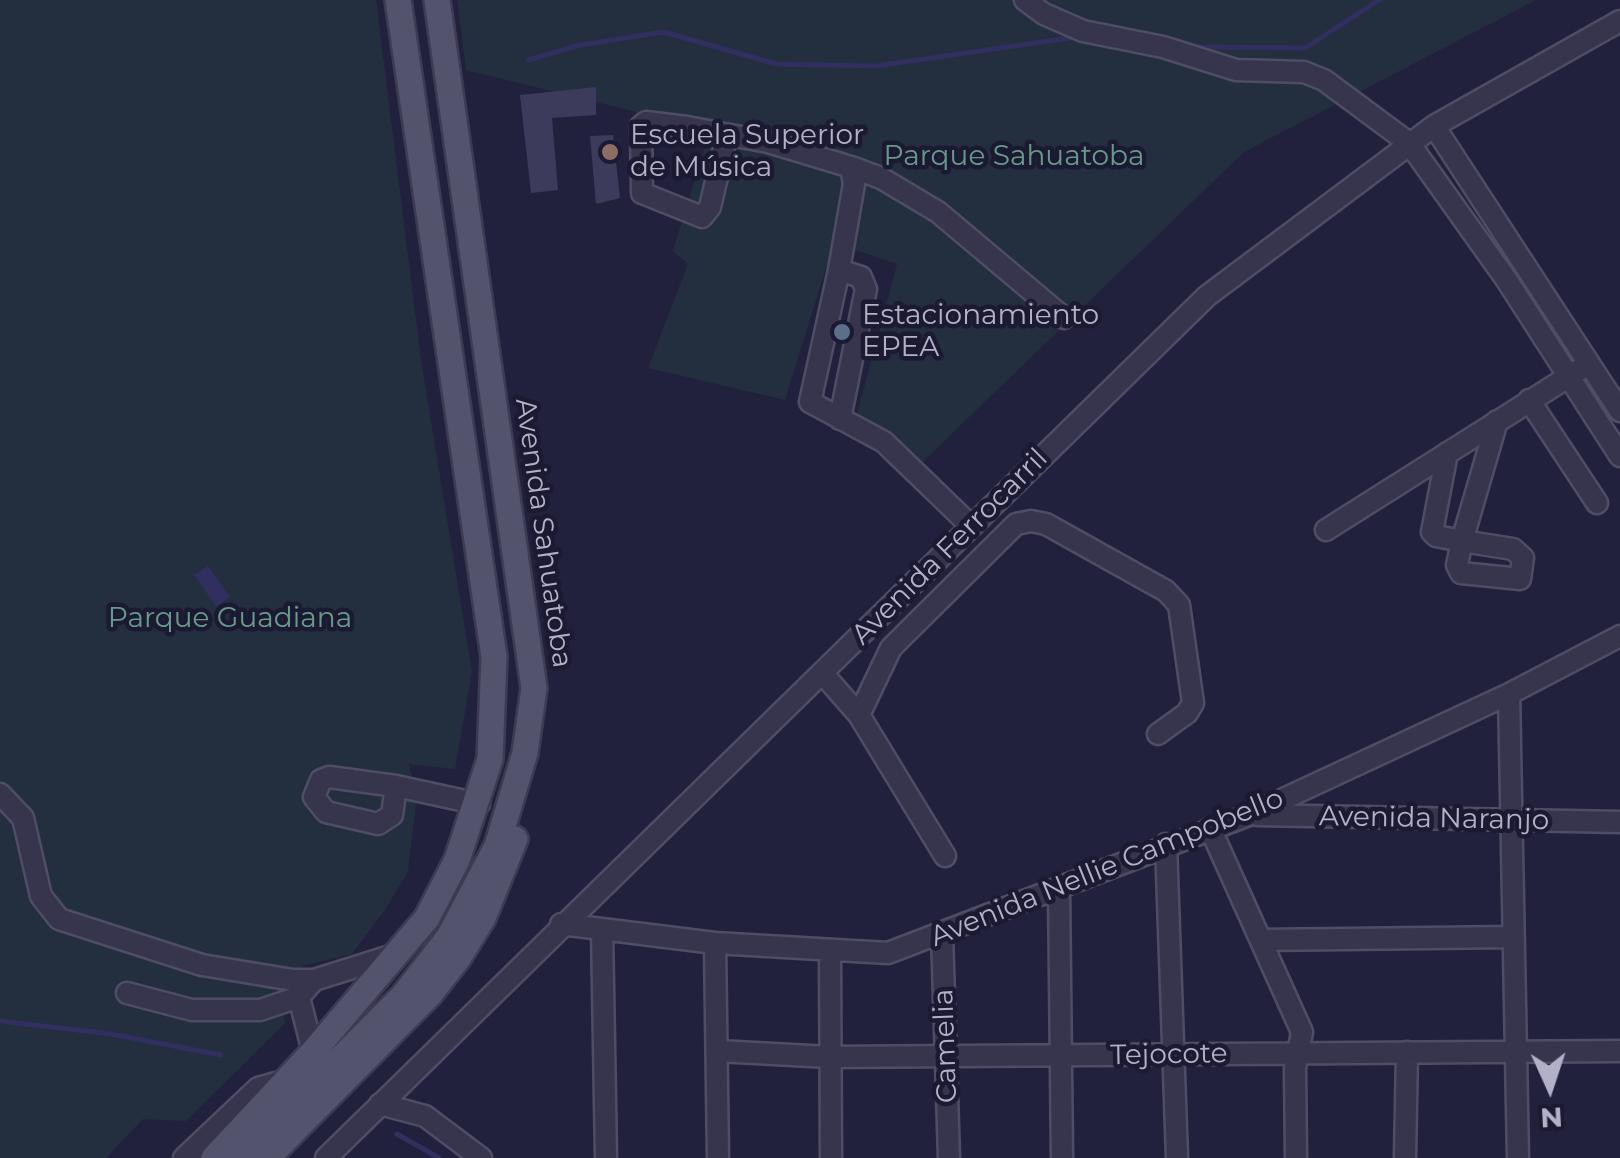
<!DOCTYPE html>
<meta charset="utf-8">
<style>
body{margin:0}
#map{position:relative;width:1620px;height:1158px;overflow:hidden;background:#22213d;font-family:Montserrat,sans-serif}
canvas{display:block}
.north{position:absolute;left:1500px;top:1038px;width:100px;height:100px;-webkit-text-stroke:8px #1b1a32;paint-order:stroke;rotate:177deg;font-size:28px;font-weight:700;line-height:40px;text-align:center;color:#b2b1c8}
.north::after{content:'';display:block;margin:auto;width:35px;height:45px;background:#b2b1c8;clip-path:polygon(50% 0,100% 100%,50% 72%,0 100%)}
</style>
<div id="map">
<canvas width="1620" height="1158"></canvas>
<div class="north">N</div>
</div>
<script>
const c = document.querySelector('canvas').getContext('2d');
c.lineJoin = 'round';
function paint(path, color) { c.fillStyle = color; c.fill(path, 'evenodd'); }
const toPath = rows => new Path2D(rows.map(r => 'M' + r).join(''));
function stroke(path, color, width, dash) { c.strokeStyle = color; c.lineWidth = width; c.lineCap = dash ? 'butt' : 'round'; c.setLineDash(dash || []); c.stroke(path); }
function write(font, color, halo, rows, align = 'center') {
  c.font = font + ' Montserrat,sans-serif'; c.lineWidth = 9; c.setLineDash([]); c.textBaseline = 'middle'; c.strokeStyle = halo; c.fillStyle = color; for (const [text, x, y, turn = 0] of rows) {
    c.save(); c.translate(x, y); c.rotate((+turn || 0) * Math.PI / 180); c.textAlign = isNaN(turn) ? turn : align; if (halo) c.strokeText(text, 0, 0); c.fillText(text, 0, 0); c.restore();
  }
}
const green = toPath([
 [0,0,376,0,421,360,472,672,455,769,409,764,417,795,408,871,385,910,352,954,302,966,282,1001,285,1023,186,1121,143,1119,106,1158,0,1158],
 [457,0,1536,0,1244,152,912,472,852,433,897,264,850,248,854,178,785,400,648,368,688,264,673,251,710,130,466,70]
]);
const water = toPath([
 [208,566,230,597,216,606,194,575]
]);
const stream = toPath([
 [1192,47,1305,48,1379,0],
 [528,60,580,45,664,32,776,64,877,66,1076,37],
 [0,1021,111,1034,221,1055],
 [397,1134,439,1158]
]);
const building = toPath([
 [596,87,596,115,552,118,558,190,531,193,520,95],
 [613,135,620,198,596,204,590,136]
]);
const minor = toPath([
 [1025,0,1044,14,1083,31,1163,47,1236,70,1304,72,1324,80,1409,143,1506,279,1620,456],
 [1434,126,1620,411],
 [727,135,710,207,702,217,642,193,641,126,646,122,687,127,768,142,851,167,854,184,839,270,810,402,884,442,970,525],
 [851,167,881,178,938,212,1064,318],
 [839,270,861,277,866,289,840,419],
 [1529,400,1597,503],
 [1447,453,1432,532,1436,536,1462,541,1513,549,1523,558,1520,579,1461,573,1457,565,1462,541,1497,421],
 [1326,530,1579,370],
 [823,674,859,715,945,856],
 [1509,694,1518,1158],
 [859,715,891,648,1016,524,1031,521,1046,524,1166,591,1179,605,1193,703,1187,713,1158,734],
 [396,786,392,815,378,824,326,812,314,797,321,780,329,777,396,786,479,804],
 [0,794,23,818,41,896,59,919,202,965,293,980,314,980,400,953],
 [1257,815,1620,822],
 [1210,828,1302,1032,1295,1068,1296,1158],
 [1166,844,1177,1158],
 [1059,888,1062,1158],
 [561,924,715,943,888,953,1249,815,1509,694,1620,636],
 [602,929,606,1158],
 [942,934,949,1158],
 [1261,940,1512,937],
 [715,943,718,1158],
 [830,953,831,1158],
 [127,993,192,1010,260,1010,299,997,314,980],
 [299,997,313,1052],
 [718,1051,829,1057,1620,1051],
 [380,1104,425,1116,481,1158],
 [184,1158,258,1088,286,1080],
 [326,1158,1207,296,1434,126,1620,21],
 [1405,1158,1407,1052]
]);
const major = toPath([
 [214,1158,313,1052,427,918,457,860,490,759,494,657,398,0],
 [241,1158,404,995,449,937,497,846,525,753,534,688,437,0],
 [267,1158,430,994,459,957,483,918,515,839]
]);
const markers = [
 [610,152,10,"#8d6e63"],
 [842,332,10,"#5c6f8a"]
];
const poiNames = [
 ["Escuela Superior",630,136],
 ["de Música",630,168],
 ["Estacionamiento",862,316],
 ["EPEA",862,348]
];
const parkNames = [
 ["Parque Sahuatoba",1014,157],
 ["Parque Guadiana",230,619]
];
const streetNames = [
 ["Avenida Sahuatoba",543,533,82],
 ["Avenida Ferrocarril",950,547,-45],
 ["Avenida Naranjo",1434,819,1],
 ["Avenida Nellie Campobello",1107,868,-22],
 ["Camelia",946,1046,-92],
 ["Tejocote",1169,1055,-1]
];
paint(green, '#232f3e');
paint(water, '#302f5f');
stroke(stream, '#302f5f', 5);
paint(building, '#3c3b5b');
stroke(minor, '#4e4d65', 25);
stroke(major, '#3c3b53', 30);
stroke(minor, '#36354d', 20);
stroke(major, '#54536d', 25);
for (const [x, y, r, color] of markers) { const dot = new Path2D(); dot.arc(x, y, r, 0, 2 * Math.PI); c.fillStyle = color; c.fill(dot); stroke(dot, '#1b1a32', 4); }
write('28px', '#b2b1c8', '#1b1a32', poiNames, 'left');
write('28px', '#669b8a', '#1b1a32', parkNames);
write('28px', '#b2b1c8', '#1b1a32', streetNames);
</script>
